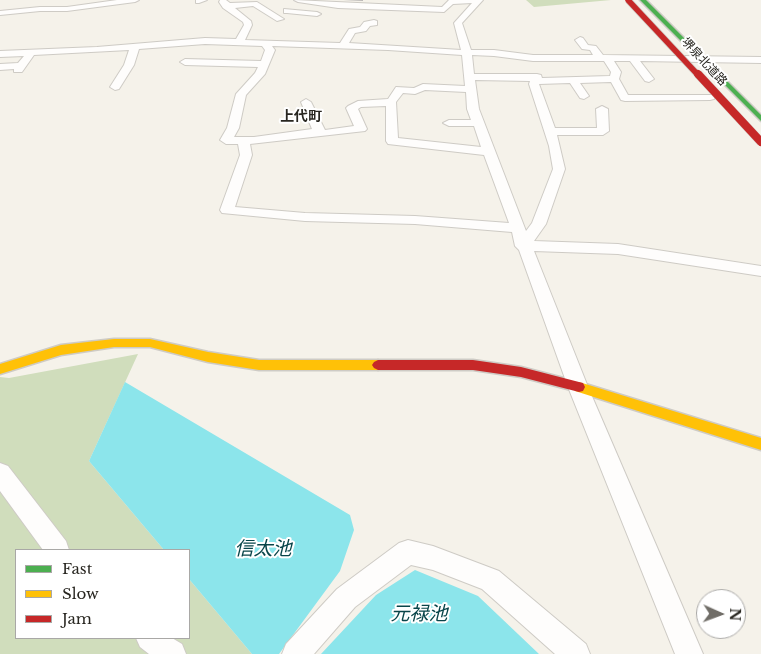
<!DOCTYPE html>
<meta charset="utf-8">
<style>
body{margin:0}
#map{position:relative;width:761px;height:654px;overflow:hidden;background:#f5f2ea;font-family:"Libre Baskerville",serif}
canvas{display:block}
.legend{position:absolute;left:15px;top:549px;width:175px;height:90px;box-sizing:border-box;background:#fff;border:1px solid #a9a8a6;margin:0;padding:6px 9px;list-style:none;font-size:15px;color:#282620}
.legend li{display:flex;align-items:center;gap:10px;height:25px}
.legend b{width:25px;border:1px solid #a9a8a6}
.north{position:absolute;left:696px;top:589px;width:50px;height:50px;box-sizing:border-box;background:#fff;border:1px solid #a9a8a6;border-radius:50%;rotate:92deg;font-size:14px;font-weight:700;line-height:20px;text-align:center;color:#282620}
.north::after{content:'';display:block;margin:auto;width:18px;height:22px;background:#706d67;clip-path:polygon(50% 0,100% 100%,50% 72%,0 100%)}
</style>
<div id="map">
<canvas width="761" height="654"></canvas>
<ul class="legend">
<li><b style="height:6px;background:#4caf50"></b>Fast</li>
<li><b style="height:6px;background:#ffc107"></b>Slow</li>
<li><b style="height:6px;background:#c62828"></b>Jam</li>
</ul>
<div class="north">N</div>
</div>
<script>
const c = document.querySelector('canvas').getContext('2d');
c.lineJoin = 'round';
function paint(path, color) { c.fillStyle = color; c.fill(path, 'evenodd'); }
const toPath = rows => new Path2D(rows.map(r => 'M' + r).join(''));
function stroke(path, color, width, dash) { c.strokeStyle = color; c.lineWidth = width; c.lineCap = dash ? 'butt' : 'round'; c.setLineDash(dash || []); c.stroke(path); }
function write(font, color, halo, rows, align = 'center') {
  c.font = font + ' "Libre Baskerville","Noto Sans JP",serif'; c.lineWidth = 4; c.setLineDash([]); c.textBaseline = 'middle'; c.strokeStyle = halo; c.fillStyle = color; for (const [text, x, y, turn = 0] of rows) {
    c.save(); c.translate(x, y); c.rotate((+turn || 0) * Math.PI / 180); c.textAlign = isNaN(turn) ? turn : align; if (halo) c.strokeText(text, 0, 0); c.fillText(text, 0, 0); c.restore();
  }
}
const green = toPath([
 [526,0,611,0,534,7],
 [138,354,89,461,164,550,16,550,16,638,189,638,189,579,252,654,0,654,0,377,9,378]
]);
const water = toPath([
 [125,382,350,515,354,530,340,571,279,654,252,654,189,579,189,550,164,550,89,461],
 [415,570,478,596,539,654,321,654,376,595]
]);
const street = toPath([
 [117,0,139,0,135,2,67,11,40,11,0,15,0,11,40,7,67,7,117,0],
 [196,0,207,0,199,3,196,3,196,0],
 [220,0,226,0,230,3,257,2,284,19,277,21,253,6,235,8,251,21,252,25,245,40,340,43,349,29,360,27,364,22,374,20,377,21,377,25,370,26,366,31,355,33,349,43,461,50,454,23,472,3,453,4,444,12,338,8,298,2,294,0,442,7,449,0,483,0,462,23,471,50,494,50,533,55,593,55,590,50,582,49,575,40,580,37,583,38,588,45,596,46,603,55,761,57,761,63,640,61,654,79,649,82,645,81,630,61,614,61,621,72,619,79,628,95,714,95,715,97,714,99,710,100,625,101,621,100,611,82,580,83,589,96,584,99,580,98,570,83,539,84,555,128,597,128,596,109,602,106,608,109,609,131,603,135,557,135,565,169,546,224,534,241,618,244,761,266,761,276,618,254,534,251,588,387,703,654,675,654,568,387,519,250,515,246,512,232,415,224,305,221,222,213,220,210,240,155,238,144,226,144,220,140,227,128,236,94,255,73,258,67,185,65,180,62,185,59,261,61,265,50,262,46,205,44,139,49,134,65,119,89,115,90,110,87,124,65,129,50,34,55,22,72,14,72,14,69,0,70,0,64,18,63,24,56,0,57,0,51,97,47,205,38,236,39,244,25,243,22,223,8,219,2,220,0],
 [272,46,388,50,462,55,465,86,423,84,414,88,396,87,388,99,358,101,348,106,346,108,354,126,325,130,311,102,306,99,301,102,312,129,254,137,234,137,239,128,246,95,265,74,275,50,272,46],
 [472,55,494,56,533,61,604,61,611,72,610,76,542,78,541,75,537,74,474,74,472,55],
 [475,80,530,81,529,84,549,146,553,169,532,223,526,231,479,109,475,80],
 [425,90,466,92,467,109,471,120,449,120,443,123,449,126,474,126,481,147,398,138,396,102,403,93,415,94,425,90],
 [386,106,386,141,388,144,484,155,509,223,415,216,305,213,235,207,252,155,250,144,365,131,367,129,358,109,361,107,386,106],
 [284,9,317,12,321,14,317,16,287,13,284,13,284,9],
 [0,463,8,466,66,541,69,550,43,550,0,491,0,463],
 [408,540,433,546,499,571,586,644,590,654,555,654,482,589,433,570,411,565,355,607,314,654,282,654,286,644,337,589,399,543,408,540],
 [136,638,172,638,182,644,186,654,149,654,140,647,136,638]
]);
const fast = toPath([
 [640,0,646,0,761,115,761,121,640,0]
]);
const slow = toPath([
 [114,339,150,339,208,352,259,360,378,360,382,362,384,365,382,368,378,370,259,370,208,362,150,347,114,347,61,355,0,374,0,364,61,345,114,339],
 [579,382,761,438,761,450,575,391,573,387,575,383,579,382]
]);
const jam = toPath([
 [378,360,473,360,521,367,579,382,583,383,585,387,583,391,579,392,521,377,473,370,378,370,374,368,372,365,374,362,378,360]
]);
const jamBridgeFar1 = toPath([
 [628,0,699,76]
]);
const jamBridge = toPath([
 [698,74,761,142]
]);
const wall = toPath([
 [343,0,363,0,363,1]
]);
const farStreetnames = [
 ["堺泉北道路",704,62,47]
];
const farNeighbourhoodnames = [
 ["上代町",301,117]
];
const nearWaternames = [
 ["信太池",263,550],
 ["元禄池",419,615]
];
paint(green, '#d0ddbc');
paint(water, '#8ce5eb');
stroke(street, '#cecbc5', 2);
stroke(fast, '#cecbc5', 3);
stroke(slow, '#cecbc5', 3);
stroke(jam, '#cecbc5', 3);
paint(street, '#fefdfc');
paint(fast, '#4caf50');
paint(slow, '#ffc107');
paint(jam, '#c62828');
stroke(jamBridgeFar1, '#cecbc5', 7, []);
stroke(jamBridge, '#cecbc5', 9, []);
stroke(jamBridgeFar1, '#c62828', 5.5);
stroke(jamBridge, '#c62828', 8);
paint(wall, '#bbb8b7');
write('12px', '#282620', '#fff', farStreetnames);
write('bold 14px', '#282620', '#fff', farNeighbourhoodnames);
write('italic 19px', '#08454a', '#fff', nearWaternames);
</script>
